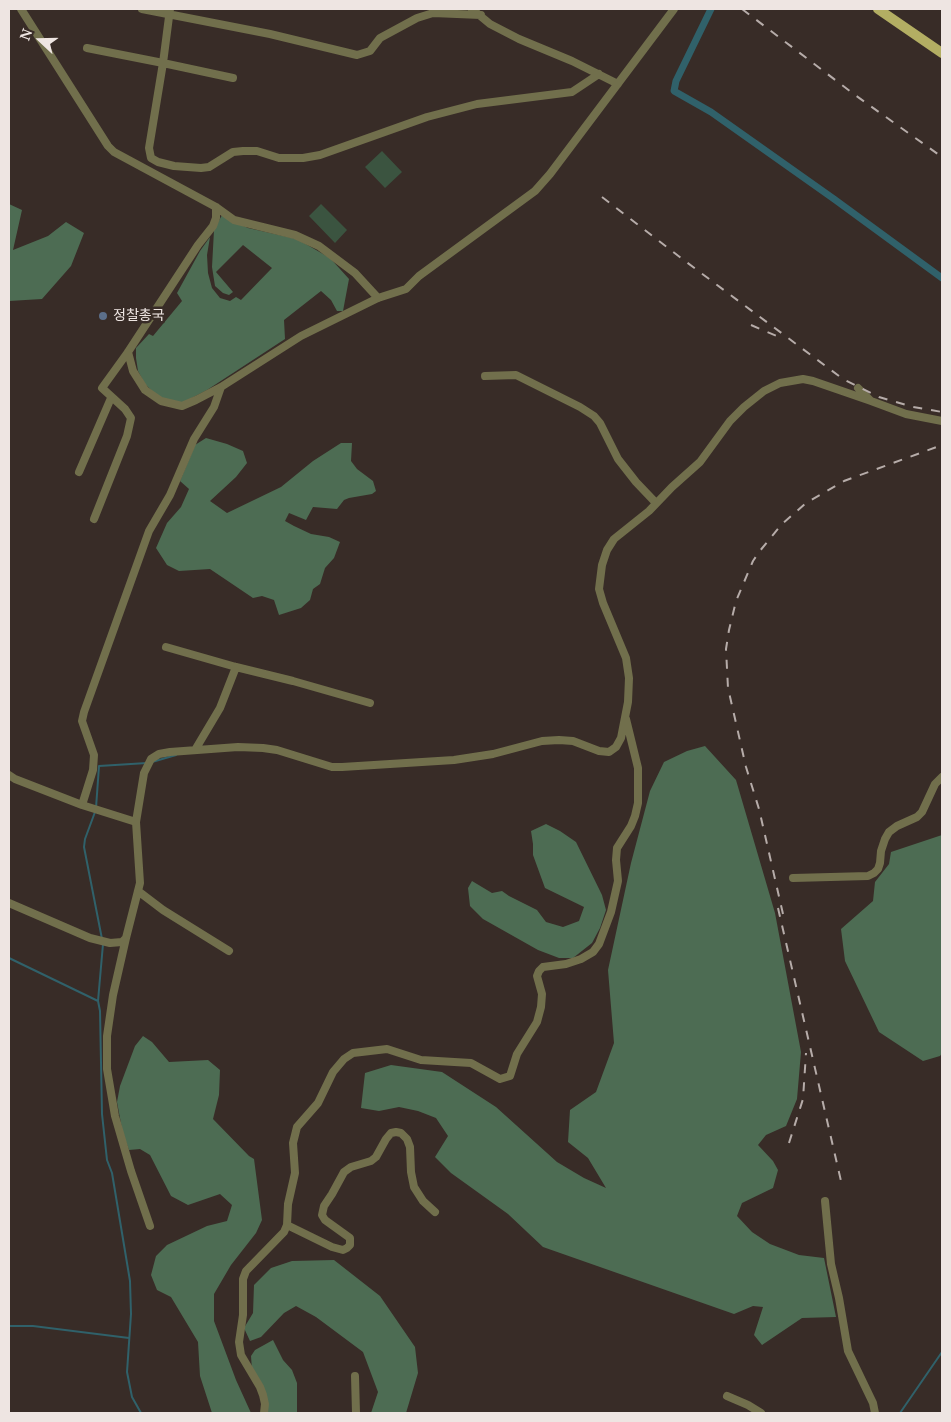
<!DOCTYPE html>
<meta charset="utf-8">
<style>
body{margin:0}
#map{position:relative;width:951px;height:1422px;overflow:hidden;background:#382c27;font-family:"Noto Serif",serif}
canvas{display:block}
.frame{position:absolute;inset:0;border:10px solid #eee5e2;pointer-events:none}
.north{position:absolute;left:15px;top:15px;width:50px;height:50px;-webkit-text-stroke:4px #382c27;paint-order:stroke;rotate:291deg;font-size:14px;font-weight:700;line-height:20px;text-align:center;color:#eee5e2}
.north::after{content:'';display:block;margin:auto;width:18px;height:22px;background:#eee5e2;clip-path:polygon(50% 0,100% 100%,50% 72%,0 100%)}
</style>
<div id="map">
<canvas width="951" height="1422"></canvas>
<div class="frame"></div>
<div class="north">N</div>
</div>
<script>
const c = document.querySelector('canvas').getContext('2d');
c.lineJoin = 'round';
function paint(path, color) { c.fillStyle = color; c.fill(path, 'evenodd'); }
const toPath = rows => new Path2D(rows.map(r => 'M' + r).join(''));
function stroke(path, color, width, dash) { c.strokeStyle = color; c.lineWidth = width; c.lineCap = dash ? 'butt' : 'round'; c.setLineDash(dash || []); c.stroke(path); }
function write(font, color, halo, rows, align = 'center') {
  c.font = font + ' "Noto Serif","Noto Sans KR",serif'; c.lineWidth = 5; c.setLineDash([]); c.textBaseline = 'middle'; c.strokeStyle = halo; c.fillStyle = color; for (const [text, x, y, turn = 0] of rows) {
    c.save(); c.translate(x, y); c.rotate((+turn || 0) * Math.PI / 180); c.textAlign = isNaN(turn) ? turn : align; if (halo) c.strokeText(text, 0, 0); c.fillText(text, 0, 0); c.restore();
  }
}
const green = toPath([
 [382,151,402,172,385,188,365,167],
 [321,204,347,230,335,243,309,216]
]);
const forest = toPath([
 [9,204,22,210,13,250,48,236,66,222,84,233,71,266,42,299,9,301],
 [222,215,228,219,248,228,297,239,330,258,349,279,343,311,337,311,331,300,321,291,284,320,285,339,207,390,184,402,175,402,164,399,155,394,145,384,138,371,136,358,136,348,149,334,153,336,182,301,177,293,200,251,210,237,207,255,208,273,212,288,220,298,230,301,236,297,241,300,272,268,243,245,216,272,233,292,229,295,223,293,215,286,212,267,214,230],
 [206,438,227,444,243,451,247,463,236,477,210,501,227,513,281,487,313,461,341,443,352,443,351,461,357,469,373,481,376,491,372,494,349,498,344,500,337,509,313,507,306,520,289,513,285,521,294,526,311,534,329,537,340,542,334,558,325,568,320,584,313,589,310,600,301,608,279,615,274,600,262,596,253,598,210,569,179,571,167,565,156,548,167,523,181,507,189,489,180,481,195,445],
 [705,746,736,780,775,913,801,1052,797,1099,786,1126,766,1135,758,1145,773,1161,778,1170,773,1188,742,1203,737,1216,752,1232,770,1244,799,1255,824,1258,836,1317,802,1318,762,1345,754,1335,763,1307,753,1306,734,1314,543,1247,508,1214,451,1173,435,1157,448,1136,436,1118,418,1111,399,1107,379,1111,361,1108,365,1073,391,1065,442,1072,496,1107,557,1162,584,1178,606,1188,588,1158,568,1142,570,1110,596,1092,614,1043,608,970,631,863,650,791,664,762,687,751],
 [546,824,560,831,576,842,602,895,606,910,600,928,592,943,573,958,559,958,538,950,483,919,470,906,468,888,472,881,492,893,502,891,509,896,537,910,546,922,563,927,579,921,584,907,545,888,533,855,533,844,531,831],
 [942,835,942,1053,940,1056,923,1061,879,1032,845,961,841,929,873,901,875,882,889,864,891,852],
 [143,1036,152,1042,169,1062,208,1060,220,1070,219,1095,213,1119,249,1156,254,1159,262,1220,256,1233,231,1265,214,1294,214,1321,236,1380,251,1413,212,1413,200,1376,198,1342,171,1297,157,1290,151,1275,156,1256,167,1245,207,1226,227,1221,232,1205,220,1194,188,1205,171,1196,150,1155,140,1149,129,1150,123,1134,117,1102,120,1086,135,1046],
 [334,1260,380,1296,415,1347,418,1373,406,1413,371,1413,378,1392,363,1352,316,1317,296,1306,284,1313,261,1337,250,1341,244,1328,253,1313,254,1285,271,1268,292,1261],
 [273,1340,283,1360,292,1370,297,1383,297,1413,268,1413,266,1402,252,1370,251,1356,255,1350]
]);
const stream = toPath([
 [152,762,176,755],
 [96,808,99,766,147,763],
 [95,812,85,839,84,847,102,939],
 [9,958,98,1001,100,1011,102,1114,107,1160,112,1173,130,1281,131,1314,127,1372,132,1397,141,1413],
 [98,1001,103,944],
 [9,1326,33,1326,129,1338],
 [900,1413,942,1352]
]);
const canal = toPath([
 [711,9,676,81,674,91,711,112,834,199,942,278]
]);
const minor = toPath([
 [21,9,108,146,114,152,216,207,234,220,295,235,319,246,355,273,378,298],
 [142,9,270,34,357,55,370,51,380,38,417,18,433,13,481,15],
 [170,9,163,63,149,148,151,158,158,162,174,166,201,168,209,167,233,152,243,151,257,151,279,158,303,158,320,155,427,117,477,104,572,92,599,74],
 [472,9,490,24,519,39,572,61,618,84],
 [87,48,163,63,233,78],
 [128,352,133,371,145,390,161,401,182,406,196,400,221,387,301,336,378,298,406,289,419,276,535,191,550,174,674,9],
 [485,376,516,375,580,407,594,416,600,423,618,459,636,482,656,503],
 [858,388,871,401,906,414,942,421],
 [79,472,111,398],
 [94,519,127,436,131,418,125,409,102,388,128,352,198,245,213,226,216,218,216,207],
 [166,647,236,667,293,681,370,703],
 [195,750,220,708,236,667],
 [9,775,15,779,82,805,136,822,144,773,151,759,159,754,170,752,238,747,263,748,277,750,332,767,342,767,454,760,493,754,542,741,559,740,573,741,599,751,609,752,616,747,621,738,628,702,629,678,626,658,603,603,599,589,602,565,607,550,614,539,649,511,672,487,700,462,730,421,744,407,764,391,780,383,803,379,813,381,871,401],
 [82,805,93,770,94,755,82,721,84,712,149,531,170,495,194,439,214,407,221,387],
 [793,878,868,876,874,873,878,869,880,863,881,851,885,839,889,832,897,826,917,817,922,812,935,784,942,777],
 [138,891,163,910,229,951],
 [9,903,90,938,110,943,122,942,126,938,140,883,136,822],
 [126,938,113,995,107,1036,107,1069,115,1116,131,1171,150,1226],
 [825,1201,831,1264,839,1298,848,1351,873,1403,875,1413],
 [287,1225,332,1247,343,1250,347,1248,350,1245,350,1238,325,1220,322,1215,324,1206,332,1194,344,1172,351,1167,371,1161,376,1157,386,1139,391,1133,396,1132,401,1133,407,1139,410,1147,411,1172,414,1187,423,1201,435,1212],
 [355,1376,356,1413],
 [727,1396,748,1405,761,1413],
 [264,1413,265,1404,263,1395,260,1387,241,1355,239,1342,243,1315,243,1279,246,1271,284,1232,287,1225,288,1204,295,1173,293,1143,297,1127,318,1103,333,1072,344,1059,353,1053,387,1049,421,1060,471,1063,500,1079,510,1076,517,1054,537,1022,541,1007,542,994,537,976,539,971,543,967,566,964,581,959,593,952,599,944,611,912,618,881,616,860,617,848,631,826,635,816,638,803,638,768,626,719]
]);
const major = toPath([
 [878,9,942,53]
]);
const rail = toPath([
 [742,9,855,95,942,157],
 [602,197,685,261,843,379,879,397,913,407,942,412],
 [751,325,779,337],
 [778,908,841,1181],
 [783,914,759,809,746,767,728,688,726,649,729,630,736,601,753,561,759,552,781,525,806,503,844,481,942,445],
 [789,1143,803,1099,806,1053]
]);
const markers = [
 [103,316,5,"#5c6f8a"]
];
const poiNames = [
 ["정찰총국",113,316]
];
paint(green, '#3b5440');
paint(forest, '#4d6c53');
stroke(stream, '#30616a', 2);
stroke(canal, '#30616a', 7);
stroke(minor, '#716f4c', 8);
stroke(major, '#b3ae63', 10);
stroke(rail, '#b6aca9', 2, [9, 9]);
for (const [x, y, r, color] of markers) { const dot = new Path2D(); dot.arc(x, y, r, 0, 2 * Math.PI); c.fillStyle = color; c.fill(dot); stroke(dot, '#382c27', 2); }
write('14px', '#eee5e2', '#382c27', poiNames, 'left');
</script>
